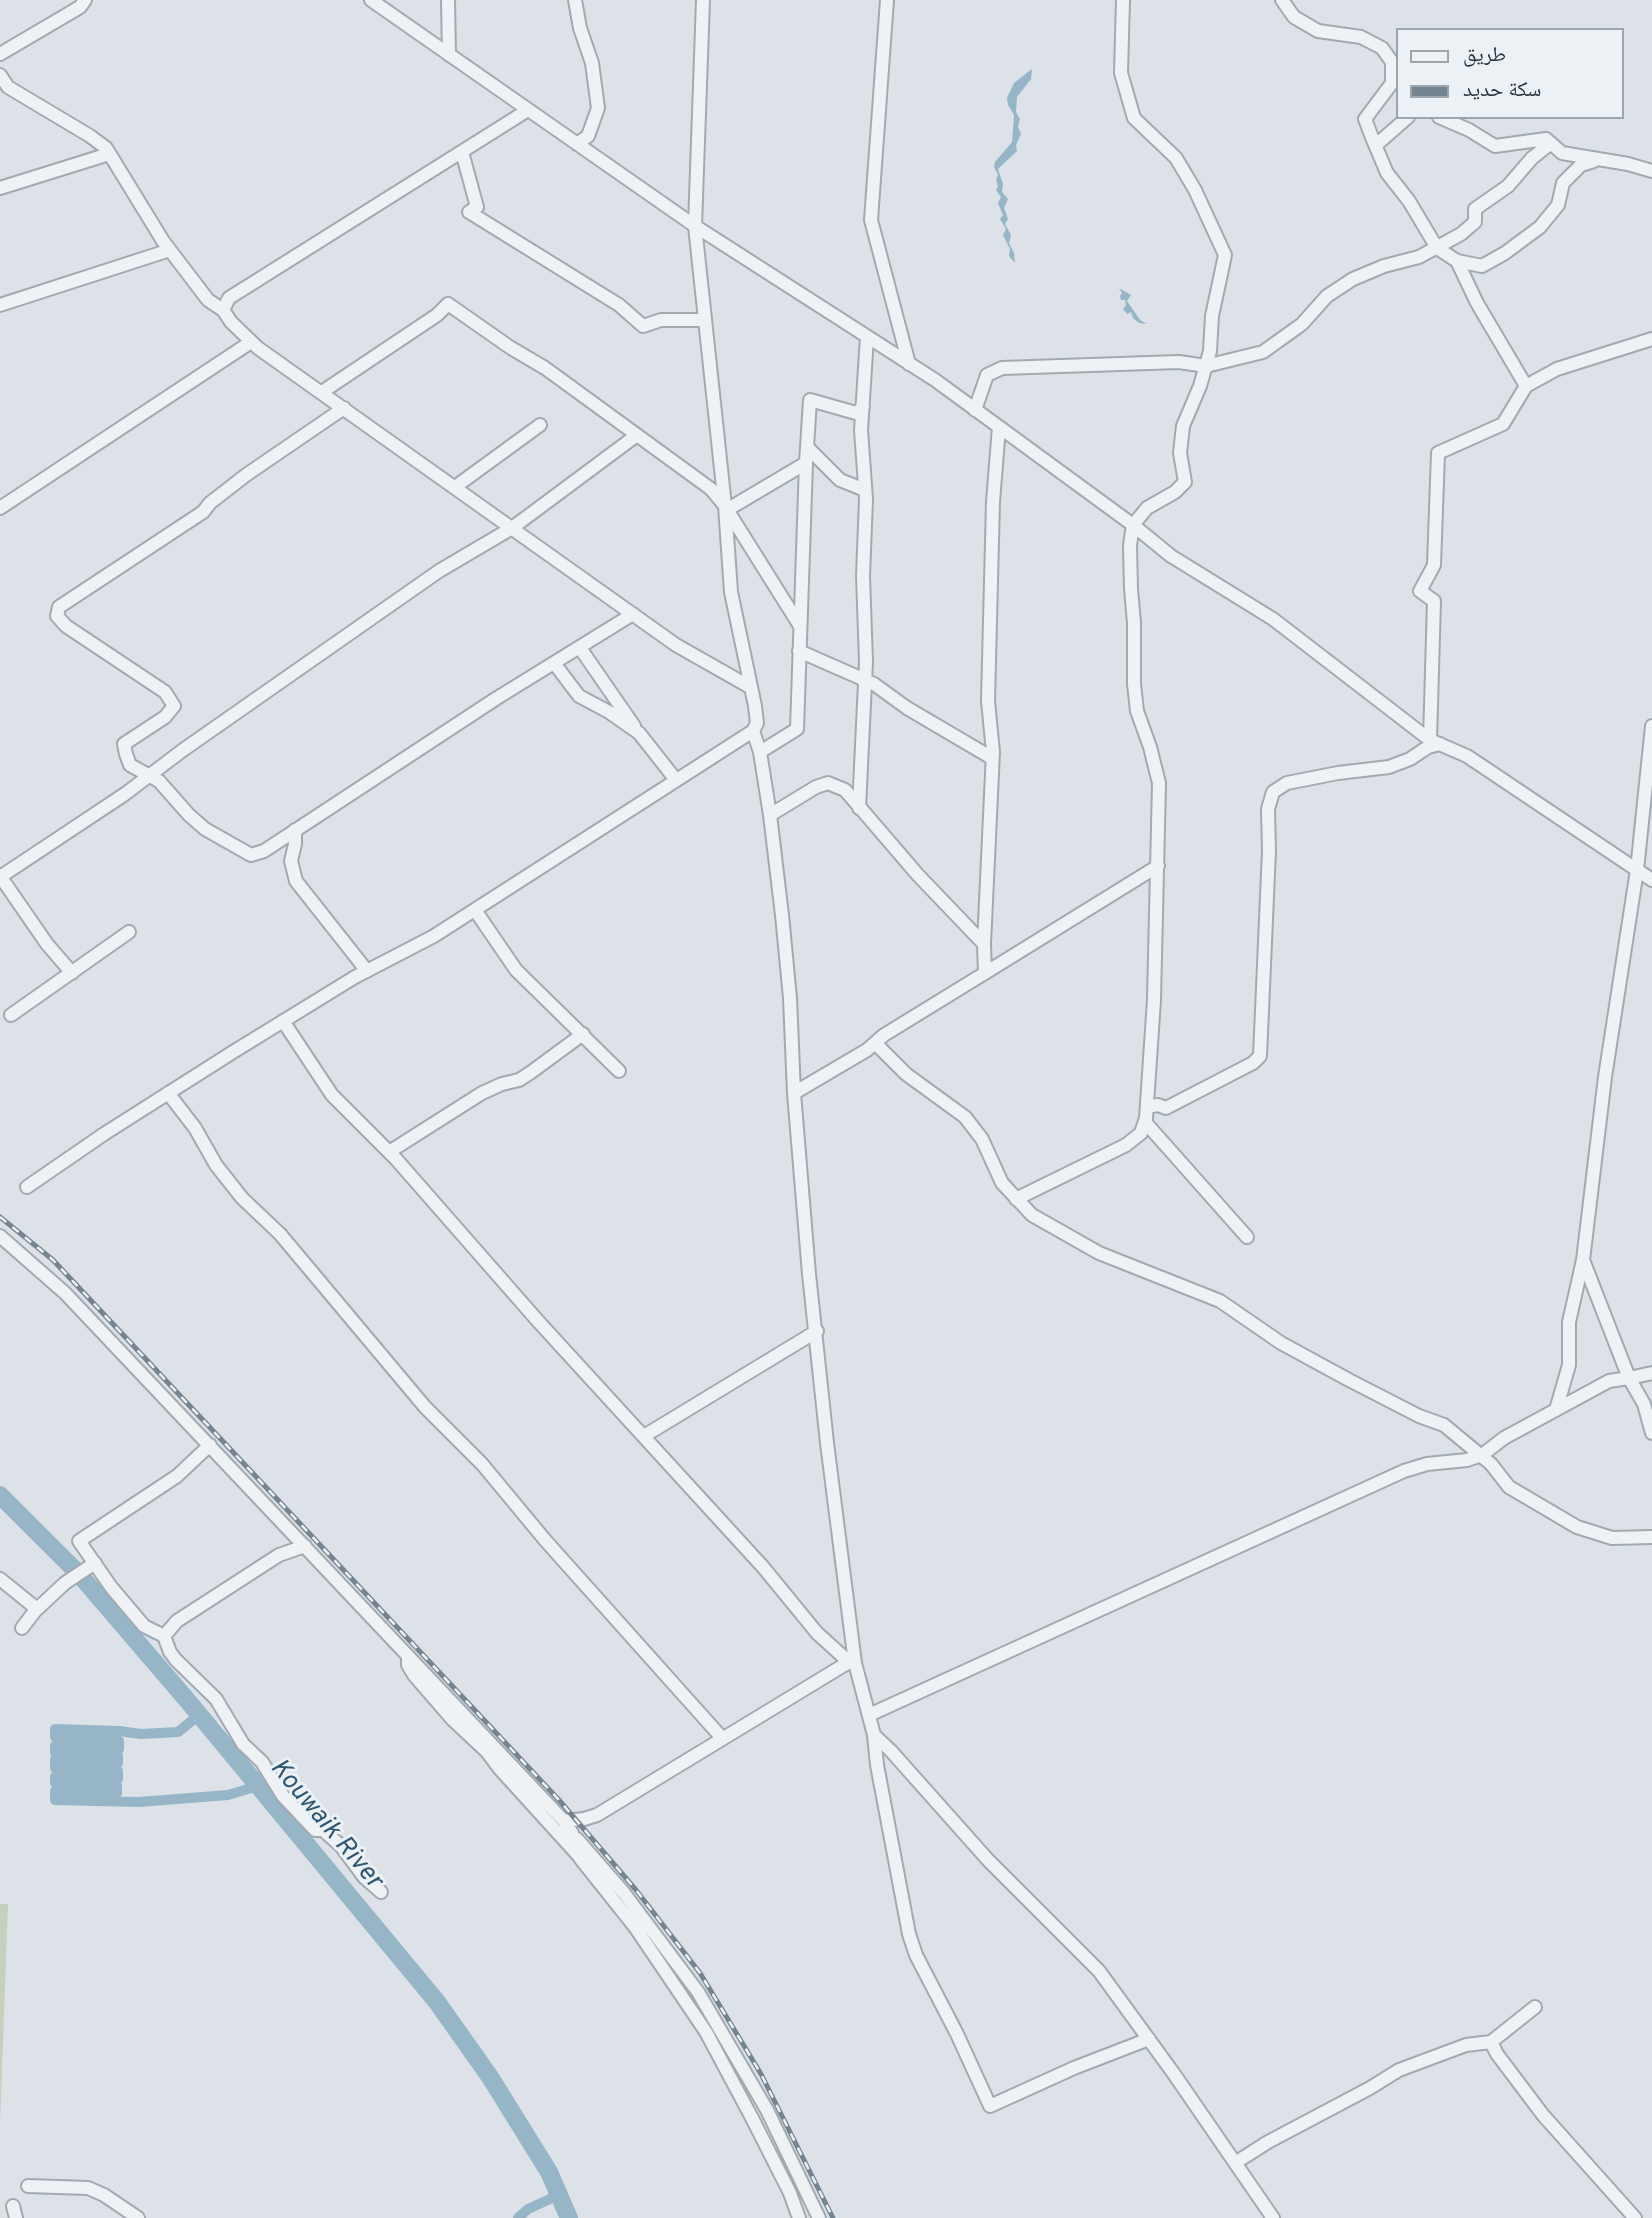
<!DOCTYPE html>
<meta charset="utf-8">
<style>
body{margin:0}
#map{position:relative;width:1652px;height:2218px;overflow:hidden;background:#dce2e7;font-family:Overpass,"Noto Naskh Arabic",sans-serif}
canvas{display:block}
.legend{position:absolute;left:1396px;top:28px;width:228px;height:91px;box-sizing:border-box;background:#ebf1f5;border:2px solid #9ca5ab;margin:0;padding:9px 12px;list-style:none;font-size:21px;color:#26323d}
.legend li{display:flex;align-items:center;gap:14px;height:35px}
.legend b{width:35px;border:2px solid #9ca5ab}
</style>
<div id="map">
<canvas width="1652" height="2218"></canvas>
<ul class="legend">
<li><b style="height:9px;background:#eff2f5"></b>طريق</li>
<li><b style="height:9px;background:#758491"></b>سكة حديد</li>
</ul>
</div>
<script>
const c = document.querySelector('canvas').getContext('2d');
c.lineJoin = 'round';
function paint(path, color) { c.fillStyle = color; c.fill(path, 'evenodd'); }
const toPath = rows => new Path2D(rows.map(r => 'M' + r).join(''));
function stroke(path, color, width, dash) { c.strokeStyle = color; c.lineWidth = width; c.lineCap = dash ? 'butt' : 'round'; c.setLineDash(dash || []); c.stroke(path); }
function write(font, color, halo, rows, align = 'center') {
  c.font = font + ' Overpass,sans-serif'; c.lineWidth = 6; c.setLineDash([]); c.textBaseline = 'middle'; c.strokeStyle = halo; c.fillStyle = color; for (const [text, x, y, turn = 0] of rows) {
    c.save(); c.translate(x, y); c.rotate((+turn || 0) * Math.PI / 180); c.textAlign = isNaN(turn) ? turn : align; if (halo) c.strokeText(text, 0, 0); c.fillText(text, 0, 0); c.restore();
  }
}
const green = toPath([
 [0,1904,8,1904,0,2125]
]);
const water = toPath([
 [1032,69,1031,79,1017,97,1016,112,1020,119,1018,127,1021,134,1016,145,1017,151,998,169,1003,184,1002,192,1008,199,1004,208,1008,219,1005,224,1011,235,1009,243,1014,253,1015,263,1009,256,1010,249,1003,235,1006,229,1000,219,1003,215,998,203,1001,197,996,190,998,186,996,179,998,175,994,167,995,162,1012,142,1014,115,1008,105,1007,98,1014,83],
 [1119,288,1131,295,1127,301,1140,320,1147,324,1139,323,1133,318,1131,312,1127,314,1123,309,1126,305,1125,300,1121,300,1120,296,1122,293]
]);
const canal = toPath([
 [199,1715,178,1732,141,1734,119,1731,55,1729,55,1737,119,1741,119,1749,55,1746,55,1753,118,1756,118,1763,55,1760,55,1768,118,1771,118,1779,55,1777,55,1783,117,1786,117,1793,55,1791,55,1800,139,1802,228,1795,258,1786],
 [518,2218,528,2209,550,2199,558,2190]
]);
const river = toPath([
 [0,1495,79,1574,187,1700,437,2002,490,2077,549,2172,569,2218]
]);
const minor = toPath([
 [371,0,695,226,935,380,1133,525,1171,556,1273,619,1430,740,1467,756,1652,880],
 [448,0,449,55],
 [575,0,580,28,592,63,598,108,588,136,577,144],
 [703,0,695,226,725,506,731,592,755,706,757,723,753,731,760,752,770,815,782,915,790,998,794,1093,809,1274,827,1443,855,1663,874,1735,877,1765,909,1934,916,1955,957,2034,990,2106,1074,2068,1149,2039],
 [887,0,871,220,909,364],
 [1282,0,1294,17,1318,31,1361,37,1382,48,1392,62,1392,83,1365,119,1373,140,1387,173,1409,201,1437,248,1457,261,1477,303,1526,386,1557,369,1652,339],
 [0,54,80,7,85,0],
 [0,75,8,87,90,136,106,148,163,241,208,300,223,310,231,322,258,348,676,645,750,687],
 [1439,117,1469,130,1495,146,1546,139,1562,153,1628,164,1652,171],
 [1376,145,1408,117],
 [462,152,477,207,469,212,619,305,643,326,661,320,705,320],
 [0,188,109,154],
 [1457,261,1482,266,1505,253,1540,227,1558,205,1563,183,1581,165,1594,161],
 [0,305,170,250],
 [223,310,229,298,528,110],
 [322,392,437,315,448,304,511,348,545,368,711,489,725,506,730,508,806,463,810,400,856,413,863,407],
 [344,408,246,475,210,503,203,512,59,607,57,616,66,626,165,692,174,706,165,717,124,744,126,754,130,765,159,781,189,815,205,829,251,855,264,851,497,698,633,614],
 [975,410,987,375,1002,368,1179,362,1206,366,1263,352,1302,324,1327,296,1353,279,1384,266,1419,257,1461,234,1475,222,1475,209,1508,186,1532,158,1551,143],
 [807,447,840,480,865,490],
 [455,487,540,425],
 [0,508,251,342],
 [726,508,800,626],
 [580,648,634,726],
 [799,651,874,684,907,708,992,758],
 [554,663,579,696,609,712,639,733,676,780],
 [1652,726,1637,870,1605,1077,1583,1260,1629,1378,1652,1373],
 [1430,740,1434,601,1420,591,1434,565,1438,453,1503,424,1526,386],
 [760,752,797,729,806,463],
 [859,808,866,662,863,576,866,499,861,430,867,337],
 [770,815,816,787,828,783,845,790,917,874,984,944,985,973,884,1035,867,1050,794,1093],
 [295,830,295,844,291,861,296,881,367,971],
 [0,876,47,944,72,973],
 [0,877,125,794,183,750,439,571,512,528,637,435],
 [475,910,516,970,619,1071],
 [984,944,993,752,988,701,993,502,999,427],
 [985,973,1158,866],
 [11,1015,129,932],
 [283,1021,332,1095,396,1159,537,1320,763,1567,817,1633,849,1662],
 [875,1043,906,1074,965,1117,982,1139,1002,1183,1032,1215,1099,1253,1220,1301,1281,1343,1349,1380,1419,1416,1444,1425,1491,1464,1509,1487,1577,1527,1612,1538,1652,1537],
 [168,1093,195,1128,216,1165,242,1198,280,1234,425,1407,482,1464,545,1540,722,1738],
 [1147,1107,1158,1105,1166,1108,1253,1063,1260,1056,1269,851,1268,809,1273,792,1287,783,1338,773,1389,767,1410,759,1428,747,1440,744],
 [1145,1122,1247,1237],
 [389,1152,482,1093,502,1084,519,1080,530,1073,583,1034],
 [27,1187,104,1134,233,1052,355,977,434,936,753,731],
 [1016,1199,1126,1145,1141,1133,1146,1118,1154,1000,1159,783,1150,747,1137,711,1134,684,1134,623,1131,589,1130,545,1133,525,1147,508,1175,492,1185,482,1180,453,1183,426,1200,386,1210,351,1212,316,1225,255,1195,190,1176,158,1134,118,1121,73,1123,0],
 [0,1236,65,1293,564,1821],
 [1556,1410,1569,1365,1569,1322,1583,1260],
 [644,1436,817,1331],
 [210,1445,177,1476,79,1541,111,1587,144,1626,164,1636,170,1652,176,1660,216,1699,243,1744,262,1762,283,1796,315,1830,323,1830,341,1846,364,1877,381,1892],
 [0,1579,37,1609],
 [22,1628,35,1611,65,1583,95,1563],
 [164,1636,177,1621,279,1555,305,1546],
 [408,1657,408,1665,414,1675,453,1720,486,1751],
 [869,1715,1404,1471,1427,1464,1467,1460,1482,1455,1504,1438,1609,1381,1629,1378,1644,1404,1652,1433],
 [874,1735,891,1751,988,1860,1099,1971,1174,2074,1273,2218],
 [484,1736,487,1752,499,1768,578,1855],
 [577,1839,624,1893,698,1992,767,2110,819,2218],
 [1491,2042,1497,2054,1543,2115,1635,2218],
 [1235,2163,1268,2142,1370,2088,1399,2070,1466,2045,1491,2042,1535,2007],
 [28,2186,88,2188,104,2195,138,2218],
 [13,2206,16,2218],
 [799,2218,790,2193,752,2118,706,2032,635,1927,580,1858,572,1833,564,1821,584,1819,597,1815,849,1662,855,1663]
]);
const rail = toPath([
 [0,1217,53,1260,559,1800,636,1890,700,1973,761,2074,833,2218]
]);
const waterNames = [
 ["Kouwaik River",325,1825,50]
];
paint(green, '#c5d1bd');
paint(water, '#96b6c8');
stroke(canal, '#96b6c8', 10);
stroke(river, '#96b6c8', 18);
stroke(minor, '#a2aab1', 16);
stroke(minor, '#eff2f5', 12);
stroke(rail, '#758491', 5);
stroke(rail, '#ebf1f5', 2.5, [8]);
write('italic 26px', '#2f5772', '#ebf1f5', waterNames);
</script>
